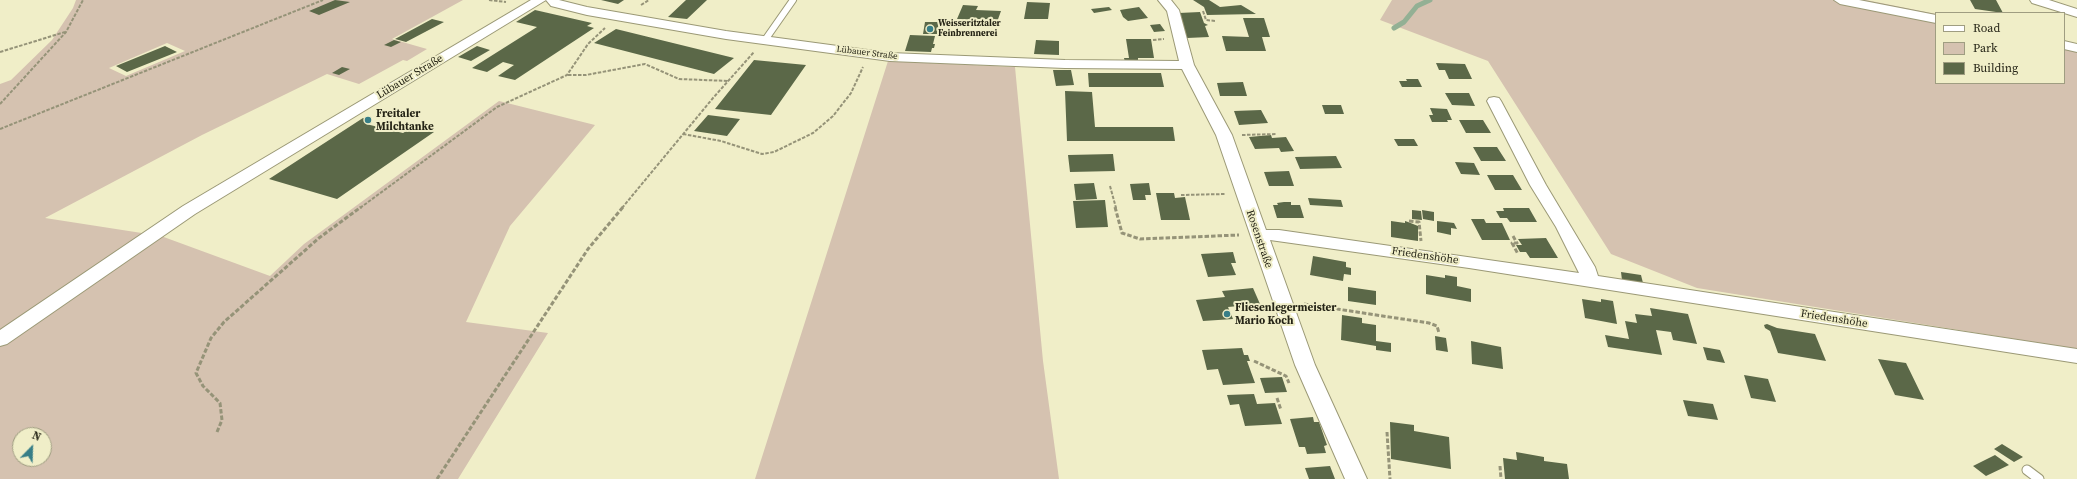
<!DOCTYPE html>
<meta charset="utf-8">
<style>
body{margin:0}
#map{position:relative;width:2077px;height:479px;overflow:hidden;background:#f0eec8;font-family:"Source Serif 4",serif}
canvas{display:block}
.legend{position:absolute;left:1935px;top:12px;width:130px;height:72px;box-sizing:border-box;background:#f0eec8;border:1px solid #9f9d81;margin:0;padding:5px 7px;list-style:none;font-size:12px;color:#252416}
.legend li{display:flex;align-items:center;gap:8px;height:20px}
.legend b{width:20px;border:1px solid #9f9d81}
.north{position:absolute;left:12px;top:427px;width:40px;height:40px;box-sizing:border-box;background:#f0eec8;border:1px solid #9f9d81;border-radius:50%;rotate:23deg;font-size:11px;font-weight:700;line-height:16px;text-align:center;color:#252416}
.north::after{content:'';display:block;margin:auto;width:14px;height:18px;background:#377e87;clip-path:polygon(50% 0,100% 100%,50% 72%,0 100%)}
</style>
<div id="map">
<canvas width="2077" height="479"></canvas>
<ul class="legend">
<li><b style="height:5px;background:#fff"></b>Road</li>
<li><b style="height:11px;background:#d5c2b0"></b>Park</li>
<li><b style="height:11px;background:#5b6848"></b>Building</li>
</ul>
<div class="north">N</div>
</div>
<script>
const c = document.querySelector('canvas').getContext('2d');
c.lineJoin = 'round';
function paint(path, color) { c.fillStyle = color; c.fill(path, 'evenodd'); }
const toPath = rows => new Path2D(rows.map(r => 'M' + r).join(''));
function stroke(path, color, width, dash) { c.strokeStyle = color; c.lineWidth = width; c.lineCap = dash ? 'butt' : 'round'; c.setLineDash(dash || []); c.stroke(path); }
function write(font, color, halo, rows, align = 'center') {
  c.font = font + ' "Source Serif 4",serif'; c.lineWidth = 4; c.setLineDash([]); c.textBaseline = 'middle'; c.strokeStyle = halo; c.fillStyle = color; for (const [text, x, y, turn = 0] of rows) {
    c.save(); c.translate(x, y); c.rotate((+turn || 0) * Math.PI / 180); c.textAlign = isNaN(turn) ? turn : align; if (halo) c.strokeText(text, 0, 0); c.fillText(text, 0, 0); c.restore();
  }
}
const green = toPath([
 [76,0,463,0,392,39,427,49,407,61,403,60,359,84,327,74,202,135,45,218,161,236,270,276,304,244,499,101,595,125,510,226,466,322,548,333,458,479,0,479,0,84,11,80,52,40,73,8],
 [167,43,185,51,126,76,109,68],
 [20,435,44,435,44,459,20,459],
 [1392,0,1866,0,1936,14,1936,83,2064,83,2064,49,2077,51,2077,349,1697,288,1611,254,1488,61,1380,20],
 [888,61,1015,67,1043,361,1059,479,755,479]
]);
const stream = toPath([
 [1394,28,1404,22,1417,6,1430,0]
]);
const building = toPath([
 [335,0,350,2,319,15,309,11],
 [601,0,624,0,618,4],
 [686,0,707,0,687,19,668,17],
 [1193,0,1209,0,1220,7,1241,5,1256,14,1207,15,1204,7],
 [1970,0,1996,0,2003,13,1975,9],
 [1027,2,1050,3,1048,19,1024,19],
 [963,5,978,6,976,10,1001,11,997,22,957,19],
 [1109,7,1112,10,1094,13,1091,9],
 [1139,7,1148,18,1128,21,1123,17,1120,10],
 [535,10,592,23,587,26,594,28,515,80,498,76,514,65,503,62,487,72,472,68,537,27,516,22],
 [1200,12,1204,23,1208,25,1205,26,1209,37,1187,38,1186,35,1183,35,1181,29,1184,29,1179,13],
 [1243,18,1264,18,1270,37,1262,37,1266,51,1226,51,1222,36,1249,37],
 [432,19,444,22,406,42,395,39],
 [925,22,939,22,937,34,923,34],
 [1160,24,1165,31,1154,32,1150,25],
 [616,29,734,58,714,74,594,43],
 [910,35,935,36,933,44,935,44,934,48,932,48,931,52,905,51],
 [1126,39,1151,39,1154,58,1138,58,1138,62,1125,62,1124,58,1129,58],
 [394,40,401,42,391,47,384,45],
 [1036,40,1059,41,1059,55,1034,54],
 [165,46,177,52,127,72,116,66],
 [477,46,490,50,471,61,458,57],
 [754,60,806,65,771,115,715,109],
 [1436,63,1465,64,1472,79,1449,79,1445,70,1439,70],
 [342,67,350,69,339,75,332,73],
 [1053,70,1071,70,1074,85,1056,86],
 [1088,73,1161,73,1164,87,1089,87],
 [1406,79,1418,79,1422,87,1402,87,1399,81,1407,81],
 [1243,82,1247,96,1220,96,1217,83],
 [1065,91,1092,92,1095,127,1173,127,1175,141,1067,141],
 [1445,93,1469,93,1475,106,1452,105],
 [1322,105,1341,105,1344,114,1325,114],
 [1430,108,1447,109,1452,120,1447,120,1448,122,1432,122,1429,115,1433,115],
 [1261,110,1268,123,1239,125,1234,111],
 [708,115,740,119,727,136,694,131],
 [363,118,372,120,366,124,403,133,413,127,434,132,337,199,269,179],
 [1459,120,1483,120,1491,133,1466,133],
 [1271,135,1272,138,1286,137,1294,151,1281,152,1279,148,1255,149,1249,137],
 [1394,139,1414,139,1418,146,1398,146],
 [1473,147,1497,147,1506,161,1481,161],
 [1113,154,1115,171,1070,172,1068,155],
 [1336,156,1342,168,1300,169,1295,157],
 [1455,162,1474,163,1480,175,1461,174],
 [1289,171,1294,186,1269,186,1264,172],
 [1487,175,1513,175,1522,190,1495,190],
 [1094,183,1097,199,1076,200,1074,184],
 [1149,183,1151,195,1145,195,1146,200,1133,200,1130,184],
 [1156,193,1174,193,1175,198,1185,197,1190,220,1161,220],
 [1308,198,1341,200,1343,207,1310,205],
 [1105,200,1108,227,1076,228,1073,201],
 [1284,202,1291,202,1291,205,1300,205,1304,218,1277,218,1273,205,1278,205,1277,203],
 [1503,208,1529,208,1537,222,1510,222,1507,218,1500,218,1496,211,1504,211],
 [1412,210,1421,211,1422,220,1412,219],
 [1422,210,1434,212,1434,221,1423,219],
 [1471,219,1484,219,1486,223,1502,223,1510,240,1482,240],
 [1391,221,1405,223,1405,221,1408,222,1418,226,1418,241,1391,237],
 [1437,221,1454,223,1457,229,1451,228,1451,235,1437,232],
 [1546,238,1558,258,1530,258,1526,252,1520,252,1516,245,1522,245,1518,239],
 [1233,252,1236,263,1231,263,1236,275,1208,277,1201,254],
 [1313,256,1346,262,1346,267,1351,268,1351,275,1344,274,1343,281,1310,275],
 [1621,272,1641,275,1643,283,1622,280],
 [1426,275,1445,278,1445,275,1457,277,1457,286,1471,289,1471,302,1426,294],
 [1348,287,1376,291,1376,305,1348,301],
 [1253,288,1260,304,1228,307,1233,319,1203,321,1196,300,1225,297,1222,291],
 [1582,299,1601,302,1601,299,1613,301,1617,324,1585,318],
 [1650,308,1688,314,1697,344,1673,340,1671,332,1656,330,1662,355,1608,347,1605,335,1629,339,1625,321,1637,323,1635,314,1652,316],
 [1342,315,1362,318,1362,323,1376,325,1376,341,1391,343,1391,352,1376,350,1376,346,1341,340],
 [1767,324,1777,328,1815,334,1826,361,1778,353,1770,331,1765,328,1764,325],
 [1435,336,1446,338,1448,352,1436,350],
 [1471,341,1501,347,1503,369,1472,364],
 [1703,347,1720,350,1725,363,1707,360],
 [1242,348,1244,355,1248,355,1250,361,1247,361,1255,383,1223,385,1218,369,1207,370,1202,350],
 [1878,359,1906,363,1924,400,1895,395],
 [1744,375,1768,379,1776,402,1751,398],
 [1282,377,1287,392,1265,393,1260,378],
 [1254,394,1257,404,1275,403,1282,424,1245,426,1239,404,1230,405,1227,395],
 [1683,400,1713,404,1718,420,1688,416],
 [1313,417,1314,422,1319,422,1327,445,1324,446,1326,453,1307,454,1305,447,1299,447,1290,419],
 [1390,422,1414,425,1414,431,1449,437,1451,469,1391,459],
 [2002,444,2023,457,2014,462,1994,449],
 [1516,452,1544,457,1544,461,1567,464,1569,479,1505,479,1503,458,1517,460],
 [1995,455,2009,465,1986,476,1973,466],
 [1330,466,1335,479,1309,479,1305,468]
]);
const pathFar1 = toPath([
 [489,0,506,2],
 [641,5,649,0],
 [1203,11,1206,20,1216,21],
 [1153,40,1164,39],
 [0,52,65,32],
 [568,75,586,75,645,64,679,79,728,81],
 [0,104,66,32,83,0],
 [0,129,323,0],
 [683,134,721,141,762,154,774,152,813,133,833,116,851,93,863,67],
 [1242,135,1277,134],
 [1110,186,1116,208],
 [1181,195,1226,194],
 [360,208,497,107,567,75,588,44,605,28],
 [622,208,713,98,754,52]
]);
const path = toPath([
 [1115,207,1122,233,1140,239,1239,235],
 [1409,221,1419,222,1421,241],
 [1513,236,1517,243,1512,243,1518,254],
 [1304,304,1429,323,1437,326,1439,333],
 [1254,361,1286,376,1289,383],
 [1277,398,1281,410],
 [217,432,222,420,220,403,203,386,196,373,211,338,224,322,319,238,361,207],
 [1387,432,1390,479],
 [1500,466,1501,479],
 [437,479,588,249,623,207]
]);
const serviceFar1 = toPath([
 [765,40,793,0]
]);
const service = toPath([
 [2027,470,2039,479]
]);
const minor = toPath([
 [531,0,559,0,587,7,726,31,890,53,1065,60,1179,61,1167,11,1158,0,1171,0,1179,10,1194,65,1232,135,1266,230,1279,230,1579,273,1556,227,1530,185,1487,101,1489,98,1494,97,1499,98,1501,101,1546,185,1595,267,1598,276,2077,349,2077,363,1469,268,1270,240,1315,365,1367,479,1345,479,1295,365,1216,135,1182,69,1065,68,890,61,726,39,587,15,551,6,546,0,195,214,7,344,0,346,0,330,183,206,531,0],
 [1834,0,1859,0,1936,15,1936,23,1840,4,1834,0],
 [2030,0,2049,0,2077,9,2077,17,2032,3,2030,0],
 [2064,41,2077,44,2077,52,2064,49,2064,41]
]);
const markers = [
 [930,29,4,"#377e87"],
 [368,120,4,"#377e87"],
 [1227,314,4,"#377e87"]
];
const farPoinames = [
 ["Weisseritztaler",938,24],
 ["Feinbrennerei",938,34]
];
const farStreetnames = [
 ["Lübauer Straße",867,53,7]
];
const streetNames = [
 ["Lübauer Straße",410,77,-31],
 ["Rosenstraße",1259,239,71],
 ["Friedenshöhe",1425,256,8],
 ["Friedenshöhe",1834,319,9]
];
const poiNames = [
 ["Freitaler",376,114],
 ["Milchtanke",376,127],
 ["Fliesenlegermeister",1235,308],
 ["Mario Koch",1235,321]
];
paint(green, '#d5c2b0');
stroke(stream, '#93b094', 5);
paint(building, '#5b6848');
stroke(serviceFar1, '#9b9976', 8);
stroke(service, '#9b9976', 11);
stroke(minor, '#9b9976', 2);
stroke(pathFar1, '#959378', 2, [3.5, 1.5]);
stroke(path, '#959378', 3, [4.5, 2]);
stroke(serviceFar1, '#fff', 6);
stroke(service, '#fff', 9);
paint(minor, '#fff');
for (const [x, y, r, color] of markers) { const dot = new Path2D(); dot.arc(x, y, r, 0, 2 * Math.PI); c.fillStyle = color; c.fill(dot); stroke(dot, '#f0eec8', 1.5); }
write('bold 9px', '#252416', '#f0eec8', farPoinames, 'left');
write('9px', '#252416', '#f0eec8', farStreetnames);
write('11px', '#252416', '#f0eec8', streetNames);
write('bold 11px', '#252416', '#f0eec8', poiNames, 'left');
</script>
